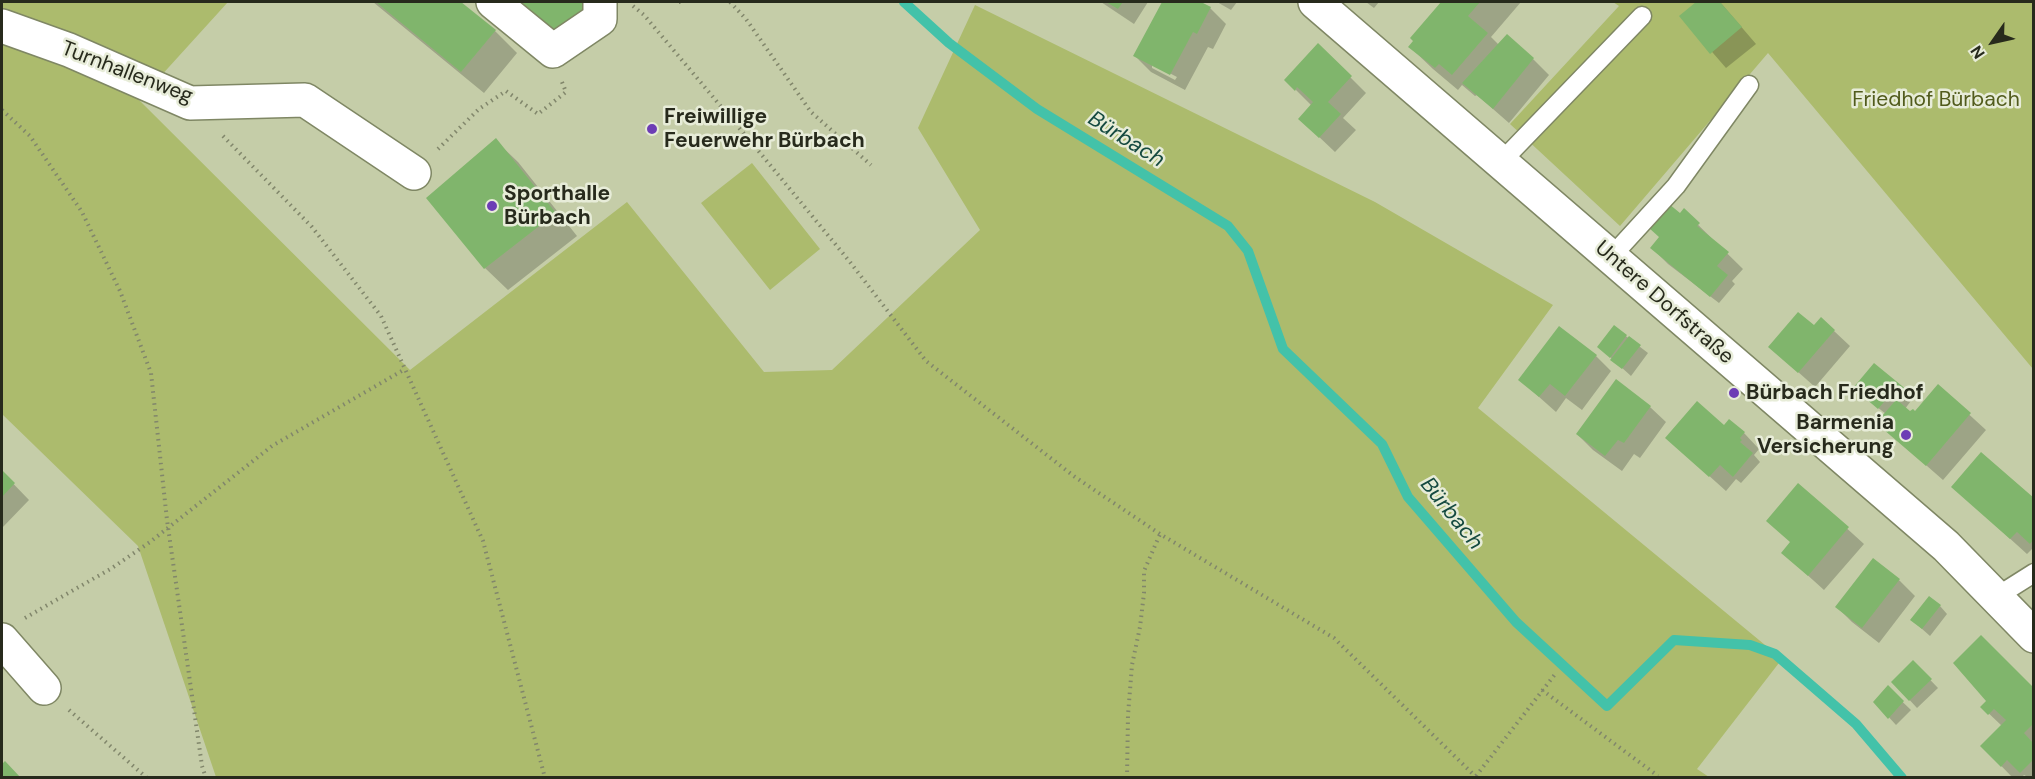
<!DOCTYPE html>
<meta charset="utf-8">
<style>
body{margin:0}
#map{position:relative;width:2035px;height:779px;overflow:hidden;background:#c5cda8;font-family:"DM Sans",sans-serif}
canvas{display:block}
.frame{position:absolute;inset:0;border:3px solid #272a1c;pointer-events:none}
.north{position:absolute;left:1963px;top:12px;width:60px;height:60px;-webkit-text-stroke:4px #e7ecd8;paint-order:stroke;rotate:236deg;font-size:16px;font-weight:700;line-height:24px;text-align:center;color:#272a1c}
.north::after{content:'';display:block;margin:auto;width:21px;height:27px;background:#272a1c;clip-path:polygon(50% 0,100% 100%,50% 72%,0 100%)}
</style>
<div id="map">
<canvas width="2035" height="779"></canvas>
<div class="frame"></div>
<div class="north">N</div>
</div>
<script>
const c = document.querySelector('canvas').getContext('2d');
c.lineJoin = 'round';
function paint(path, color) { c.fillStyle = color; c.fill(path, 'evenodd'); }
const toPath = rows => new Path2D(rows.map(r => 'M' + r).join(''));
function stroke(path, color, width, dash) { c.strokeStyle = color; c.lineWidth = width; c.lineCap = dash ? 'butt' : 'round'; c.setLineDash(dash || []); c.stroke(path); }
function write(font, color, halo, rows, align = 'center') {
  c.font = font + ' "DM Sans",sans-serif'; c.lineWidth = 5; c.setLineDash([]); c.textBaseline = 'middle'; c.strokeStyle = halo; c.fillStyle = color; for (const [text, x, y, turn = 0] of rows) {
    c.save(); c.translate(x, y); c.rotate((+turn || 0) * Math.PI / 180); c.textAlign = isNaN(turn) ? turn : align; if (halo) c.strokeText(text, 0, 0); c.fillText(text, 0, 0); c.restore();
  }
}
const green = toPath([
 [2,2,228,2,139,100,410,370,627,202,764,372,832,370,980,230,918,128,975,5,1375,202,1553,305,1478,408,1782,659,1697,769,1709,777,216,777,138,546,2,414],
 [1613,2,2033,2,2033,369,1768,53,1620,226,1510,124,1619,6],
 [752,163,820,249,770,290,701,203]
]);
const shadow = toPath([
 [373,2,459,2,495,31,517,53,484,93],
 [512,2,588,2,607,20,575,56],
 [1101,2,1148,2,1134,24],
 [1164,2,1197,2,1210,8,1226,24,1213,49,1208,47,1185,90,1151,72,1135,56],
 [1152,64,1177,77,1175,80,1152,68],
 [1217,2,1237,2,1231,10],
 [1366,2,1379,2,1374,8],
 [1442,2,1521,2,1491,37,1499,45,1533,59,1549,75,1509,123,1477,95,1475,96,1462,85,1458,90,1433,69,1410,47,1414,41,1412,38],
 [1698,2,1720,2,1756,44,1726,68,1681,16],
 [1318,45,1366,93,1343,118,1356,130,1335,152,1316,134,1312,106,1286,80],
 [495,140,518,162,577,236,508,290,485,268],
 [1684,211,1743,269,1732,281,1735,284,1719,303,1668,264,1652,248],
 [1614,327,1648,353,1631,376,1599,347],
 [1814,327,1834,331,1850,346,1815,387,1770,347],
 [1596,356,1611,371,1582,410,1566,398,1556,412,1520,380],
 [1938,386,1986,430,1943,480,1878,423,1886,414,1863,396,1906,391,1913,398,1905,409,1911,414,1916,413],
 [1650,407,1666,422,1640,458,1634,454,1622,471,1593,450,1577,434],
 [1724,427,1744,433,1759,449,1754,455,1760,462,1741,483,1736,479,1726,491,1667,438],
 [2,472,29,500,2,528],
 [1799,485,1864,544,1824,590,1783,553,1791,543],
 [1953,487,2034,500,2034,547,2027,554],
 [1873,560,1900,581,1915,596,1879,643,1852,622,1837,607],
 [1940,606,1947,614,1930,636,1912,620],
 [1913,662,1938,688,1917,708,1893,682],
 [1888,688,1911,710,1896,725,1875,702],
 [2034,690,2034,774,2030,778,2024,775,2021,778,2013,778,1982,746,2002,726,1982,707]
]);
const stream = toPath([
 [904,2,949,43,1037,109,1228,226,1248,251,1283,349,1382,444,1408,497,1516,622,1607,706,1674,640,1750,645,1775,654,1856,724,1902,778]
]);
const building = toPath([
 [376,2,461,2,496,30,461,72],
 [512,2,591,2,559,42],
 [1106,2,1123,2,1118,9],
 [1162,2,1201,2,1211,7,1197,34,1193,32,1170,75,1133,56],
 [1441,2,1480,2,1468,16,1488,33,1452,75,1439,64,1435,68,1408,47,1413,41,1410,38],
 [1696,2,1720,2,1742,27,1710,54,1679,16],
 [1507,34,1534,58,1493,109,1462,83],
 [1318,43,1352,76,1328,102,1341,114,1319,138,1298,119,1313,102,1297,87,1295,91,1284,80],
 [496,138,556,213,484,269,426,198],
 [1669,204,1680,213,1684,208,1700,223,1697,226,1729,252,1717,266,1728,275,1710,297,1650,248,1659,237,1649,228],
 [1798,312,1814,325,1821,317,1835,330,1798,373,1768,347],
 [1614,325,1627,335,1610,358,1597,347],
 [1559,326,1597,355,1565,396,1550,384,1539,397,1518,380],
 [1629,336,1641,345,1622,369,1610,360],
 [1874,363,1907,390,1897,400,1910,411,1913,409,1915,411,1938,384,1971,413,1926,466,1876,423,1895,401,1889,396,1878,409,1853,388],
 [1616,379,1651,406,1624,443,1618,440,1605,456,1576,434],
 [1697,401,1724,425,1729,419,1745,432,1740,438,1742,440,1740,442,1753,453,1733,477,1720,465,1709,477,1665,438],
 [1981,452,2034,498,2034,539,2030,544,2017,532,2010,539,1951,487],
 [2,470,15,483,2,497],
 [1798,483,1849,527,1808,576,1781,553,1790,542,1766,521],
 [1873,558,1900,579,1862,628,1835,607],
 [1929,596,1941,605,1922,629,1910,620],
 [1981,635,2034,688,2034,723,2024,733,2034,744,2034,759,2020,773,2007,760,2001,767,1980,746,2006,720,1994,709,1988,715,1980,707,1986,701,1953,663],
 [1913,660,1932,679,1909,701,1891,682],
 [1888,685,1904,701,1888,719,1873,702],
 [5,761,21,778,2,778,2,764]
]);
const path = toPath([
 [679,2,685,2],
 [730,2,746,19,811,112,871,165],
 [633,6,644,15,761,154,850,262,926,361,1075,477,1160,534,1334,638,1477,778],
 [2,110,30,136,82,212,120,291,151,373,167,520,202,766,206,778],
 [223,136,312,227,381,316,483,541,545,778],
 [438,149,479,109,506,91,538,114,566,92,562,82],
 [25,618,112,568,150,542,272,446,405,369],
 [1542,690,1658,776],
 [69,710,147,778],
 [1476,776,1556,673],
 [1127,778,1128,715,1132,665,1140,627,1144,593,1144,571,1160,534]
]);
const lane = toPath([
 [1501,162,1642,16],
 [1611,257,1676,186,1749,85],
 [1996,597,2034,573]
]);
const street = toPath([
 [493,2,553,51,600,19,600,2],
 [2,26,69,50,190,103,305,100,414,173],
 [2,640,44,688]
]);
const secondary = toPath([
 [1315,2,1946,546,2034,636]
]);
const markers = [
 [652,129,6,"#6d3db5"],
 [492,206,6,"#6d3db5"],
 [1734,393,6,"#6d3db5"],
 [1906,435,6,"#6d3db5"]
];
const streetNames = [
 ["Turnhallenweg",127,73,21],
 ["Untere Dorfstraße",1664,303,41]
];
const parkNames = [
 ["Friedhof Bürbach",1936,100]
];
const poiNames = [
 ["Freiwillige",664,117],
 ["Feuerwehr Bürbach",664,141],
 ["Sporthalle",504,194],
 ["Bürbach",504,218],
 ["Bürbach Friedhof",1746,393],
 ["Barmenia",1894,423,"right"],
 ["Versicherung",1894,447,"right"]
];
const waterNames = [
 ["Bürbach",1126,140,32],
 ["Bürbach",1451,514,51]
];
paint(green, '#acbb6d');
paint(shadow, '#0003');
stroke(stream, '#43c2a9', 10);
paint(building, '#80b56c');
stroke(lane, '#7f8764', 21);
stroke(street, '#7f8764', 36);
stroke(secondary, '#7f8764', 36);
stroke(path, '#81866b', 4, [1.5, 4.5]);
stroke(lane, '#fff', 18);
stroke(street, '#fff', 33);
stroke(secondary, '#fff', 33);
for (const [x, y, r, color] of markers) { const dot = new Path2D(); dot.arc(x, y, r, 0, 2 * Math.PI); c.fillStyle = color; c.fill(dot); stroke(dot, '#e7ecd8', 2); }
write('21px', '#272a1c', '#e7ecd8', streetNames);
write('21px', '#515b1c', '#e7ecd8', parkNames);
write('bold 21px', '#272a1c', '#e7ecd8', poiNames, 'left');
write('italic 22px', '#154a40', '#e7ecd8', waterNames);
</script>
